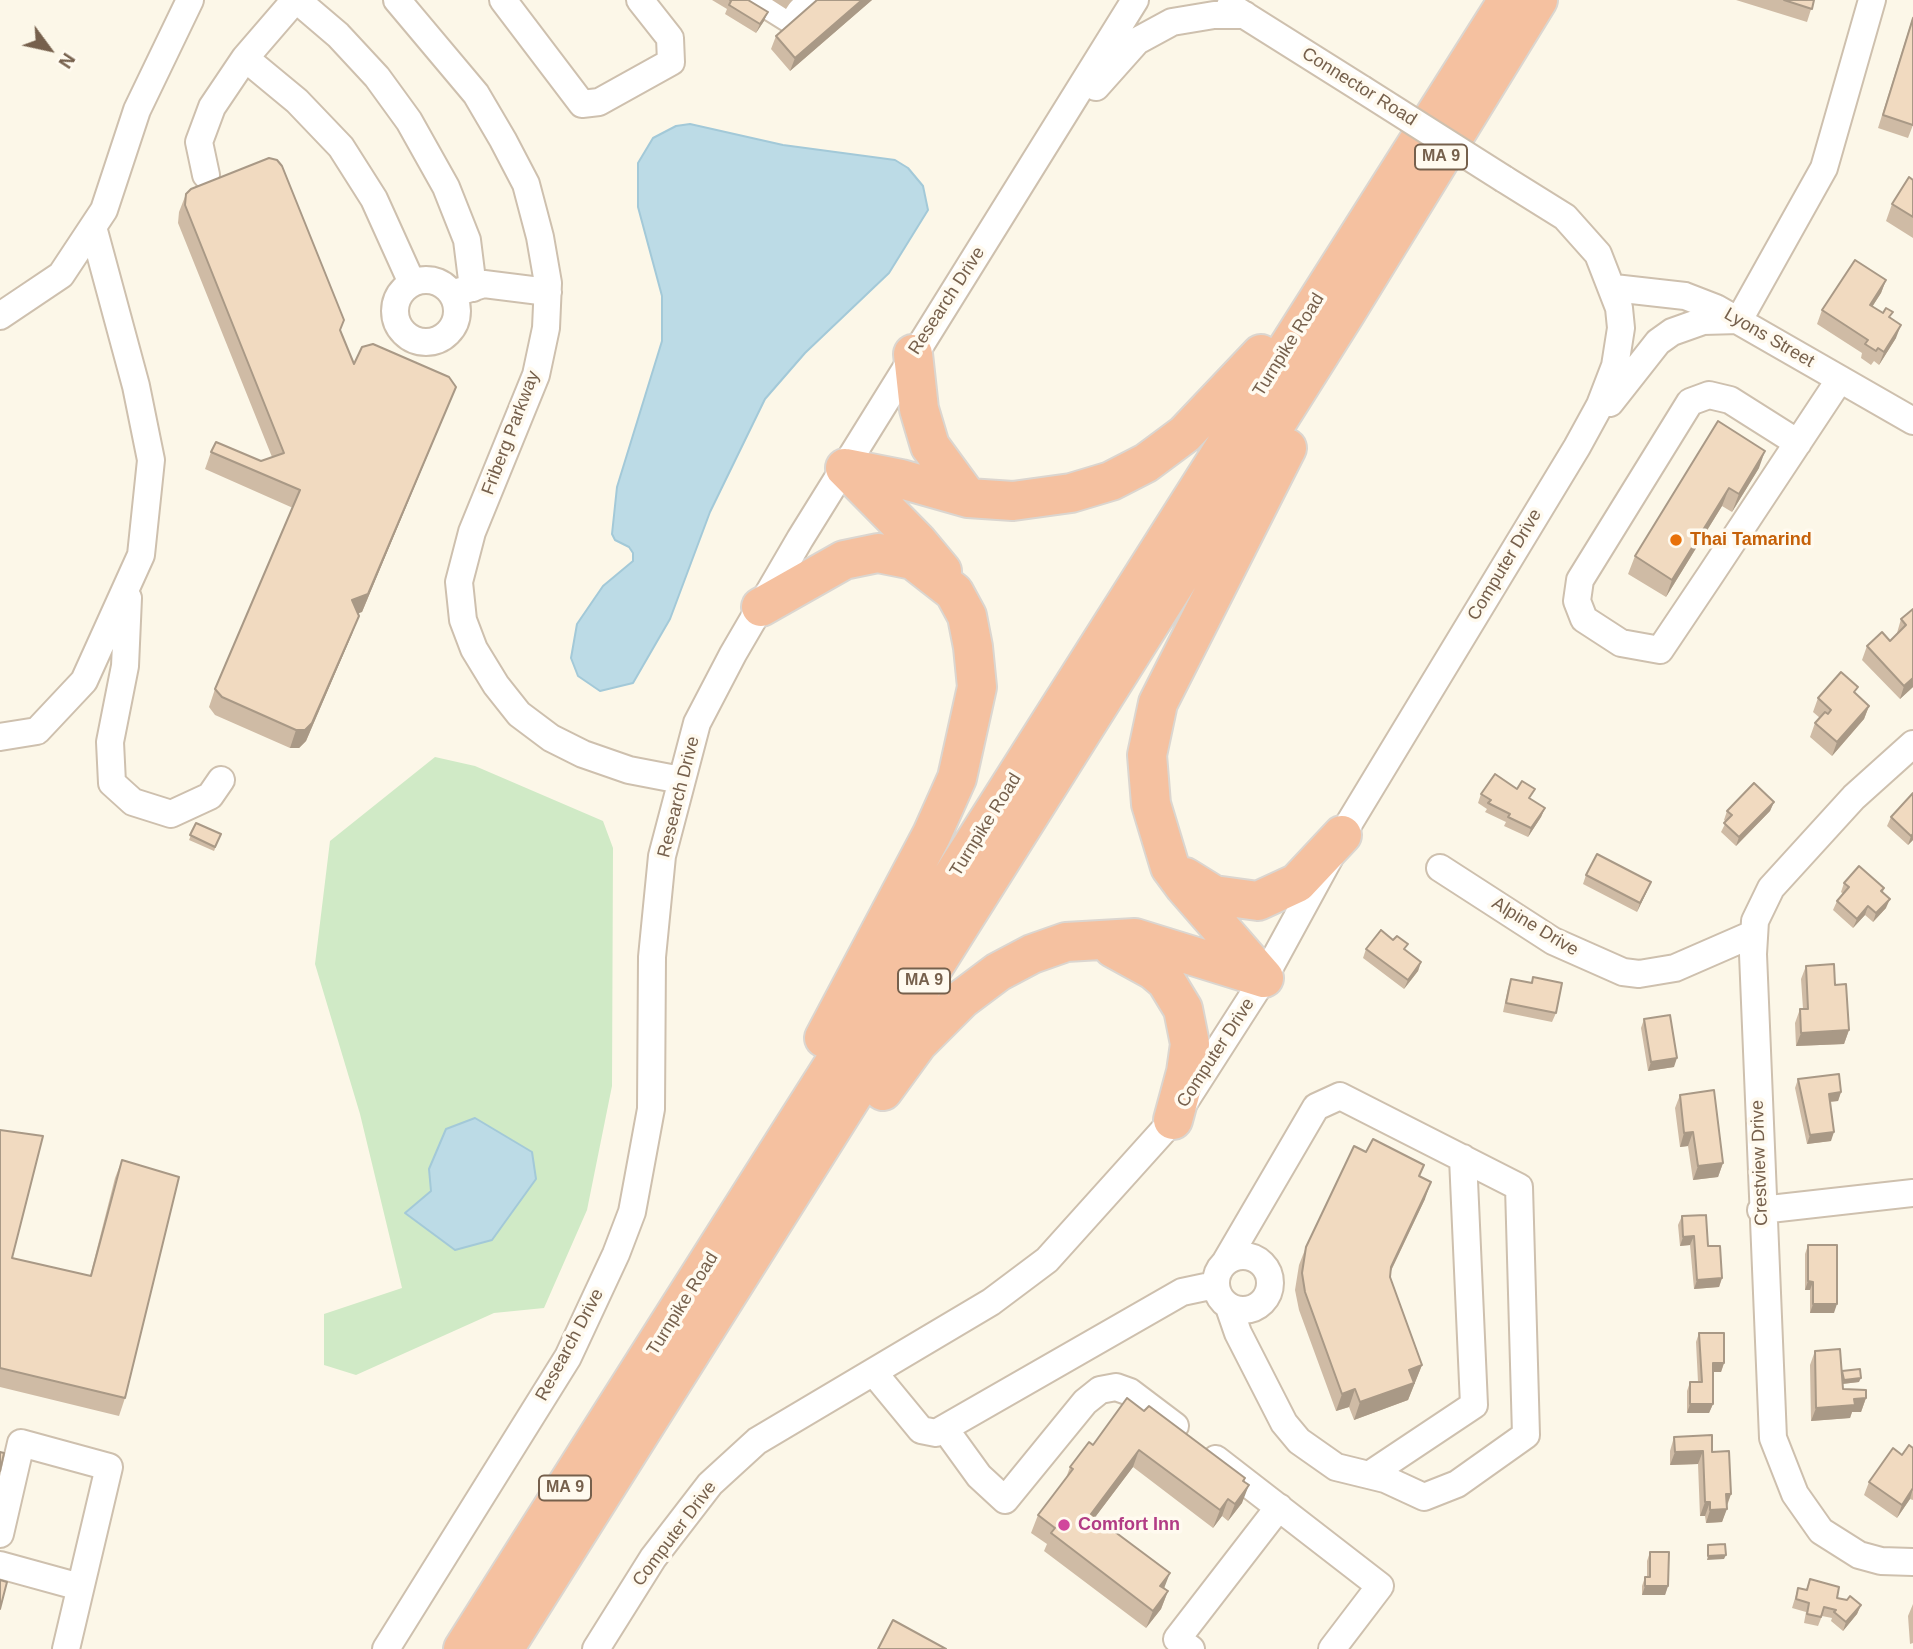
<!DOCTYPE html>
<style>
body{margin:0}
#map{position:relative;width:1913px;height:1649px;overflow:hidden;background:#fcf7e8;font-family:Helvetica,sans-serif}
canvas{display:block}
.north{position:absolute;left:14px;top:14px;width:70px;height:70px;-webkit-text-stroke:5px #fffaef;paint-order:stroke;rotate:123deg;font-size:19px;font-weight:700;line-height:28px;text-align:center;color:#76604c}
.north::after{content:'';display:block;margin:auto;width:24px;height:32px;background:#76604c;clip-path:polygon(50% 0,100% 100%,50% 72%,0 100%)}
</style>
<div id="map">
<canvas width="1913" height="1649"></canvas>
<div class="north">N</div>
</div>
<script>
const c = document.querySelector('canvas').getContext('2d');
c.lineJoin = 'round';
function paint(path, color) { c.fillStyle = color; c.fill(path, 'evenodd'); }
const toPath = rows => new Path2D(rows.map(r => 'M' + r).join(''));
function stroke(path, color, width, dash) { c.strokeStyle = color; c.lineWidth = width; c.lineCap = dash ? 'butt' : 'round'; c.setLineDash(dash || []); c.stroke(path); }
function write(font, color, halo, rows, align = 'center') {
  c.font = font + ' Helvetica,sans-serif'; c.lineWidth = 7; c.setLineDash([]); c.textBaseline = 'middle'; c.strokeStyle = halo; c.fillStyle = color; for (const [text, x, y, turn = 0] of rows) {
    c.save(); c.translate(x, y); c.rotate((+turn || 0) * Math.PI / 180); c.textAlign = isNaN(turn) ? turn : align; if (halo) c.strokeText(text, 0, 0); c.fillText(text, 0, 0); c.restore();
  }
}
const green = toPath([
 [435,757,475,766,603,821,613,848,612,1086,587,1210,544,1308,494,1313,356,1375,324,1365,324,1314,402,1288,360,1114,315,964,330,841]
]);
const water = toPath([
 [690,124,783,145,895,160,908,168,923,186,928,210,889,273,805,353,765,399,710,512,670,619,633,683,600,691,578,676,571,658,577,624,603,586,633,561,633,553,629,547,615,540,612,534,617,487,662,341,662,296,638,207,638,163,653,138,676,126,690,124],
 [475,1118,532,1152,536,1179,492,1240,455,1250,405,1213,431,1191,429,1169,446,1129,475,1118]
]);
const minor = toPath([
 [297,0,338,35,377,77,409,121,446,187,467,240,473,288],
 [397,0,476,94,503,140,526,184,540,237,548,283,546,328,536,375,472,532,459,582,463,620,474,649,496,685,519,714,551,738,583,754,629,770,681,780],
 [503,0,582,104,599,102,671,62,670,38,640,0],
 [759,0,791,20,812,0],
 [1230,6,1362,89],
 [245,58,295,0],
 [1096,87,1137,41,1172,22,1214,15,1245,15],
 [206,175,199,142,212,107,245,58,297,101,341,147,374,199,412,283],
 '395 311a31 31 0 1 1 62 0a31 31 0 1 1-62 0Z',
 [1614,288,1685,296,1716,308,1913,421],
 [458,292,484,284,548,292],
 [0,316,61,275,104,210,137,110,190,0],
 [1610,403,1658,342,1672,332,1703,321,1739,320,1824,168,1872,0],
 [1798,443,1730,400,1709,395,1690,402,1580,580,1577,601,1584,619,1621,643,1660,650,1711,574,1840,379],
 [128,598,125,666,110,742,112,783,133,802,171,814,210,796,221,780],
 [0,737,37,731,84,681,141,555,151,460,136,386,93,227],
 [1913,744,1854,797,1771,888,1755,921,1753,954,1773,1438,1795,1494,1821,1531,1859,1555,1881,1561,1913,1562],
 [1440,868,1553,941,1623,972,1639,974,1675,968,1753,934],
 [1761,1210,1913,1193],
 '1216 1283a27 27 0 1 1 54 0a27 27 0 1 1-54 0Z',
 [1226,1261,1316,1107,1340,1096,1519,1187,1526,1435,1457,1484,1424,1497,1385,1479,1336,1467,1299,1441,1284,1423,1238,1333,1229,1307],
 [874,1373,921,1430,936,1433,1182,1292,1215,1285],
 [945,1429,979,1476,1005,1500,1085,1402,1100,1390,1116,1387,1130,1392,1175,1426],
 [1216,1459,1380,1586,1332,1649],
 [1369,1475,1474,1405,1463,1158],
 [0,1534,21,1443,109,1467,66,1649],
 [0,1565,80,1587],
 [386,1649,568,1357,616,1254,632,1212,651,1109,652,957,662,856,697,723,733,654,800,539,1135,0],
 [596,1649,653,1558,710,1484,757,1441,991,1302,1047,1260,1173,1120,1264,978,1342,835,1577,447,1600,405,1615,366,1621,328,1619,308,1598,254,1565,217,1504,179],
 [1191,1649,1177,1639,1279,1507]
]);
const highway = toPath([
 [913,354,919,409,930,446,968,498],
 [845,468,901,479,968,498,1013,501,1071,493,1111,481,1146,463,1185,434,1261,354],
 [845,468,917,541,942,571],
 [761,607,844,560,878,553,913,560,954,592,967,616,973,647,977,687,957,778,932,834,824,1038],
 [1185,877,1214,895,1258,901,1297,883,1342,835],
 [1113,948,1153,970,1166,981,1183,1009,1190,1044,1186,1072,1173,1120],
 [1264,978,1184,886,1170,867,1151,804,1147,755,1158,703,1287,448],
 [883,1091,918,1043,962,999,998,972,1032,954,1066,942,1135,938,1264,978],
 [463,1649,1508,0],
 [504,1649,1345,314,1538,0]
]);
const minorBridge = toPath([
 [1362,89,1504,179]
]);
const wall = toPath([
 [712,0,748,0,764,21,756,33,725,14,727,9],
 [772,0,792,0,786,9],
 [817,0,872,0,790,71,771,49,776,36],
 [1736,0,1814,0,1807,22],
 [1913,16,1913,125,1908,138,1878,128],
 [1913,180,1913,238,1886,221,1892,204],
 [186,194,340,331,354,364,449,404,362,612,357,613,352,634,306,741,299,748,290,748,215,715,209,707,215,689,293,508,205,469,211,452,261,461,272,457,178,223,179,212],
 [1886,280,1881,293,1872,307,1890,318,1896,338,1879,365,1874,361,1871,365,1861,358,1862,353,1817,324,1822,310],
 [1718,421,1759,468,1732,512,1722,506,1666,597,1628,574,1635,556],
 [1913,609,1913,687,1900,699,1862,660,1867,646,1890,641,1897,633,1901,619],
 [1856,694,1869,706,1864,719,1832,756,1810,737,1815,723,1820,718,1813,712,1818,698],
 [1913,793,1913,840,1908,845,1887,826,1891,817],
 [1481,794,1531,799,1545,808,1541,817,1528,837,1504,826,1506,822,1485,812,1487,809,1478,803],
 [1774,802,1770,811,1736,846,1721,832,1726,822,1724,820,1727,811],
 [196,823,221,834,214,851,189,840],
 [1586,875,1647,891,1637,912,1583,884],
 [1844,883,1884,888,1883,892,1886,908,1873,922,1865,915,1853,928,1833,910,1837,901,1843,894,1841,892],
 [1366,949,1405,950,1421,962,1418,971,1404,989,1363,958],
 [1806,966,1849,1030,1844,1044,1796,1046,1795,1023,1800,1009,1803,1009,1801,979],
 [1533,977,1556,1013,1552,1022,1503,1012,1508,988,1511,979,1531,983],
 [1644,1019,1674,1067,1648,1071,1641,1028],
 [1798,1079,1841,1092,1838,1101,1830,1102,1831,1141,1807,1144,1795,1088],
 [1680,1095,1723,1163,1718,1177,1693,1180,1688,1146,1680,1147,1675,1108],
 [0,1130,12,1258,90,1276,115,1178,122,1160,125,1398,119,1416,0,1387],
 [1420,1176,1425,1199,1391,1271,1390,1277,1422,1365,1408,1400,1354,1420,1349,1407,1336,1411,1299,1310,1295,1290,1299,1265,1306,1247],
 [1682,1216,1708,1246,1722,1278,1719,1287,1694,1289,1690,1245,1680,1246,1678,1225],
 [1808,1245,1834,1313,1810,1313,1810,1290,1805,1290,1805,1254],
 [1699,1333,1724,1363,1721,1372,1713,1372,1713,1404,1709,1413,1687,1413,1687,1391,1690,1382,1698,1382,1696,1342],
 [1815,1351,1842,1373,1842,1371,1859,1382,1842,1384,1843,1389,1866,1398,1861,1412,1852,1412,1850,1418,1811,1421,1810,1365],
 [1144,1411,1245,1478,1242,1503,1228,1521,1222,1516,1213,1528,1133,1467,1095,1517,1168,1591,1161,1609,1146,1628,1044,1551,1047,1544,1031,1533,1038,1515,1066,1478,1070,1467,1093,1445],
 [1674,1437,1712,1452,1731,1494,1722,1522,1706,1523,1705,1516,1700,1516,1698,1464,1670,1465,1670,1451],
 [1913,1448,1913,1500,1910,1499,1897,1518,1864,1495,1869,1482,1902,1455],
 [1650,1552,1668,1586,1665,1595,1642,1595,1642,1586,1645,1577,1647,1577,1647,1561],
 [1810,1579,1837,1598,1861,1605,1857,1614,1843,1631,1831,1621,1832,1618,1822,1616,1818,1626,1804,1623,1806,1612,1792,1608,1798,1588,1806,1590],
 [1913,1604,1913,1643,1910,1644,1908,1616]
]);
const shadedWall = toPath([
 [862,0,872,0,790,71,795,58],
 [768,12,764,21,756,33,760,24],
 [1886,280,1881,293,1865,318,1870,305],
 [1901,325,1896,338,1879,365,1884,352],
 [456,387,362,612,346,618,352,600],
 [1765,451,1759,468,1732,512,1739,494],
 [1729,488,1722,506,1666,597,1672,580],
 [359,616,352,634,306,741,299,748,290,748,296,730],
 [1913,678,1913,687,1900,699,1904,686],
 [1869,706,1864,719,1832,756,1837,742],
 [1774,802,1770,811,1736,846,1739,837],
 [1545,808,1541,817,1528,837,1531,828],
 [1913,834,1913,840,1908,845,1911,836],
 [1651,882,1647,891,1637,912,1640,903],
 [1890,899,1886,908,1873,922,1876,913],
 [1868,906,1865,915,1853,928,1857,919],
 [1421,962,1418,971,1404,989,1408,980],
 [1849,1030,1844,1044,1796,1046,1801,1033],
 [1677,1058,1674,1067,1648,1071,1651,1062],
 [1841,1092,1838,1101,1826,1102,1829,1094],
 [1693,1132,1688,1146,1680,1147,1684,1133],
 [1834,1132,1831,1141,1807,1144,1810,1135],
 [1723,1163,1718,1177,1693,1180,1698,1166],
 [1431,1182,1425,1199,1384,1285,1391,1267],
 [1694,1236,1690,1245,1680,1246,1683,1237],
 [1722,1278,1719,1287,1694,1289,1697,1280],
 [1808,1281,1813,1282,1810,1290,1805,1290],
 [1813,1304,1837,1304,1834,1313,1810,1313],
 [1713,1363,1724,1363,1721,1372,1710,1372],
 [1422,1365,1408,1400,1354,1420,1360,1402,1409,1370],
 [1861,1378,1859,1382,1842,1384,1844,1380],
 [1355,1389,1349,1407,1336,1411,1342,1394],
 [1866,1398,1861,1412,1852,1412,1850,1418,1811,1421,1816,1408,1854,1399],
 [1690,1404,1713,1404,1709,1413,1687,1413],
 [1139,1450,1133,1467,1084,1532,1091,1514],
 [1703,1451,1698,1464,1670,1465,1675,1452],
 [1249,1485,1242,1503,1228,1521,1235,1504],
 [1913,1488,1910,1499,1897,1518,1902,1505],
 [1726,1494,1731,1494,1726,1507],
 [1228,1499,1222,1516,1213,1528,1220,1510],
 [1705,1502,1710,1502,1705,1516,1700,1516],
 [1727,1509,1722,1522,1706,1523,1710,1510],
 [1726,1555,1724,1559,1707,1560,1708,1556],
 [1170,1573,1163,1591,1160,1586],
 [1645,1586,1668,1586,1665,1595,1642,1595],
 [1168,1591,1161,1609,1146,1628,1153,1611],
 [1861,1605,1857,1614,1843,1631,1846,1622]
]);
const building = toPath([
 [730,0,748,0,768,12,760,24,729,5,731,1,730,0],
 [817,0,862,0,795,58,776,36,817,0],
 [1784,0,1814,0,1812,9,1784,0],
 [1913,18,1913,125,1883,115,1913,18],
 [269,158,277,160,282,166,344,320,340,330,354,364,362,347,373,344,449,377,456,387,368,594,352,600,359,616,312,723,305,730,296,730,222,697,215,689,300,490,211,452,216,442,261,461,284,453,185,205,186,194,191,189,269,158],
 [1909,177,1913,180,1913,217,1892,204,1909,177],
 [1855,260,1886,280,1870,305,1883,313,1886,308,1893,312,1889,317,1901,325,1884,352,1878,348,1876,351,1865,344,1868,340,1822,310,1855,260],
 [1718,421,1765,451,1739,494,1729,488,1672,580,1635,556,1718,421],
 [1913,609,1913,678,1904,686,1867,646,1882,632,1890,641,1906,625,1901,619,1913,609],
 [1841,672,1858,687,1854,692,1869,706,1837,742,1815,723,1825,712,1828,714,1831,710,1818,698,1841,672],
 [1495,774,1517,789,1522,781,1535,789,1529,798,1545,808,1531,828,1508,817,1510,814,1488,803,1491,800,1481,794,1495,774],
 [1754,783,1774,802,1739,837,1724,823,1732,815,1727,811,1754,783],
 [1913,793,1913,834,1911,836,1891,817,1913,793],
 [196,823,221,834,215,847,190,835,196,823],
 [1597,854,1651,882,1640,903,1586,875,1597,854],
 [1859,866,1884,888,1881,891,1890,899,1876,913,1868,906,1857,919,1837,901,1849,887,1844,883,1859,866],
 [1381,930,1393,940,1397,936,1408,944,1404,949,1421,962,1408,980,1366,949,1381,930],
 [1834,964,1835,985,1846,984,1849,1030,1801,1033,1800,1009,1808,1009,1806,966,1834,964],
 [1533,977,1562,983,1556,1013,1506,1003,1511,979,1532,983,1533,977],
 [1670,1015,1677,1058,1651,1062,1644,1019,1670,1015],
 [1839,1074,1841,1092,1829,1094,1834,1132,1810,1135,1798,1079,1839,1074],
 [1714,1090,1723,1163,1698,1166,1693,1132,1684,1133,1680,1095,1714,1090],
 [0,1130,43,1136,12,1258,91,1276,122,1160,179,1177,125,1398,0,1368,0,1130],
 [1373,1139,1424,1165,1419,1176,1431,1182,1391,1267,1390,1277,1422,1365,1409,1370,1414,1383,1360,1402,1355,1389,1342,1394,1305,1292,1302,1273,1306,1247,1354,1146,1366,1152,1373,1139],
 [1706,1215,1708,1246,1720,1246,1722,1278,1697,1280,1694,1236,1683,1237,1682,1216,1706,1215],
 [1808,1245,1837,1245,1837,1304,1813,1304,1813,1282,1808,1281,1808,1245],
 [1699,1333,1724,1333,1724,1363,1713,1363,1713,1404,1690,1404,1690,1382,1702,1382,1699,1333],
 [1840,1349,1843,1389,1866,1390,1866,1398,1854,1399,1855,1405,1816,1408,1815,1351,1840,1349],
 [1860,1369,1861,1378,1844,1380,1842,1371,1860,1369],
 [1127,1398,1144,1411,1149,1406,1245,1478,1243,1481,1249,1485,1235,1504,1228,1499,1220,1510,1139,1450,1091,1514,1170,1573,1160,1586,1168,1591,1153,1611,1051,1533,1055,1528,1038,1515,1073,1469,1070,1467,1089,1442,1093,1445,1127,1398],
 [1712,1435,1712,1452,1729,1451,1731,1494,1726,1494,1727,1509,1710,1510,1710,1502,1705,1502,1703,1451,1675,1452,1674,1437,1712,1435],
 [1909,1445,1913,1448,1913,1488,1902,1505,1869,1482,1893,1448,1902,1455,1909,1445],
 [0,1452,4,1453,0,1471,0,1452],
 [1725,1544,1726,1555,1708,1556,1708,1545,1725,1544],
 [1650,1552,1669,1552,1668,1586,1645,1586,1645,1577,1650,1577,1650,1552],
 [1810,1579,1839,1587,1837,1598,1847,1600,1850,1596,1861,1605,1846,1622,1834,1612,1836,1610,1824,1607,1821,1617,1807,1614,1809,1603,1796,1599,1798,1588,1807,1590,1810,1579],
 [0,1580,7,1582,0,1609,0,1580],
 [893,1620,946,1649,878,1649,893,1620]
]);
const markers = [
 [1676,540,7,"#e8710a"],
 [1064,1525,7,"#d1479c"]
];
const shields = [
 [1441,157,52],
 [924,981,52],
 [565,1488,52]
];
const shieldNames = [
 ["MA 9",1441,157],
 ["MA 9",924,981],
 ["MA 9",565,1488]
];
const streetNames = [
 ["Connector Road",1359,87,32],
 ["Research Drive",947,301,-57],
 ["Lyons Street",1769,338,30],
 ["Turnpike Road",1289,345,-58],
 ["Friberg Parkway",511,433,-69],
 ["Computer Drive",1505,565,-59],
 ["Research Drive",679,797,-76],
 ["Turnpike Road",986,825,-58],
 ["Alpine Drive",1535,927,31],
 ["Computer Drive",1216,1053,-57],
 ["Crestview Drive",1760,1163,-92],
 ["Turnpike Road",683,1304,-58],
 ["Research Drive",570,1345,-62],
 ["Computer Drive",675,1534,-53]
];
const foodNames = [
 ["Thai Tamarind",1690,540]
];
const hotelNames = [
 ["Comfort Inn",1078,1525]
];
paint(green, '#d0eac6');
paint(water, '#bcdbe6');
stroke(water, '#a3c9d8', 2);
stroke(minor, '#cec0ae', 30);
stroke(highway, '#dbd6d0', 42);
stroke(minor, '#fff', 26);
stroke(highway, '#f5c1a0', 38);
stroke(minorBridge, '#cec0ae', 30, []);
stroke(minorBridge, '#fff', 26);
paint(wall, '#cfbba5');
paint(shadedWall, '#a99986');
paint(building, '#f1dac0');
stroke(building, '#a99986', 2);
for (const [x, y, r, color] of markers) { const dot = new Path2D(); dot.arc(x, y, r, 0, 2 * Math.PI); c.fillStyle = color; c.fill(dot); stroke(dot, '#fffaef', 2.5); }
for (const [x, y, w] of shields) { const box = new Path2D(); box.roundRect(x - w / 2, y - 12.5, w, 25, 5); c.fillStyle = '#fffaef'; c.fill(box); stroke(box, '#76604c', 2); }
write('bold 16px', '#76604c', null, shieldNames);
write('18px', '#76604c', '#fffaef', streetNames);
write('bold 18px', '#c56008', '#fffaef', foodNames, 'left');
write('bold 18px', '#b23c85', '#fffaef', hotelNames, 'left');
</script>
